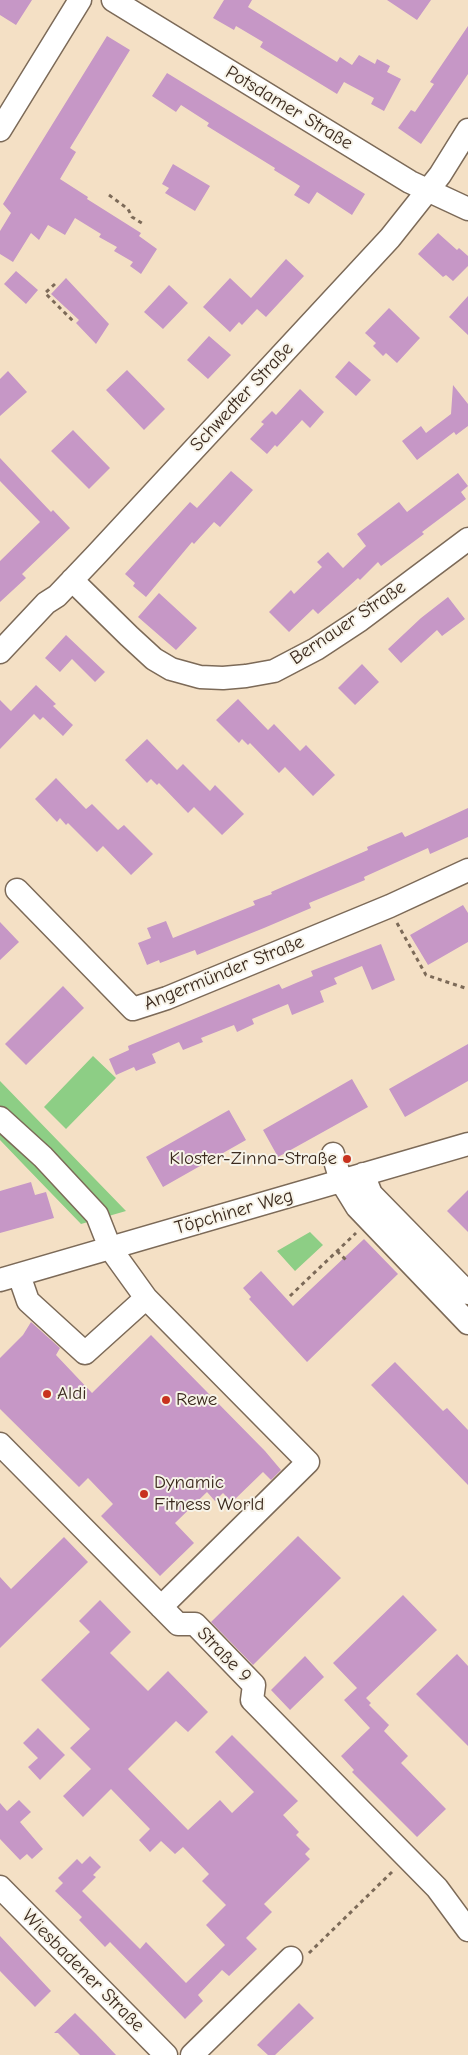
<!DOCTYPE html>
<meta charset="utf-8">
<style>
body{margin:0}
canvas{display:block;background:#f4e0c5}
</style>
<canvas width="468" height="2055"></canvas>
<script>
const c = document.querySelector('canvas').getContext('2d');
c.lineJoin = 'round';
function paint(path, color) { c.fillStyle = color; c.fill(path, 'evenodd'); }
const toPath = rows => new Path2D(rows.map(r => 'M' + r).join(''));
function stroke(path, color, width, dash) { c.strokeStyle = color; c.lineWidth = width; c.lineCap = dash ? 'butt' : 'round'; c.setLineDash(dash || []); c.stroke(path); }
function write(font, color, halo, rows, align = 'center') {
  c.font = font + ' "Comic Neue",sans-serif'; c.lineWidth = 4; c.setLineDash([]); c.textBaseline = 'middle'; c.strokeStyle = halo; c.fillStyle = color; for (const [text, x, y, turn = 0] of rows) {
    c.save(); c.translate(x, y); c.rotate((+turn || 0) * Math.PI / 180); c.textAlign = isNaN(turn) ? turn : align; if (halo) c.strokeText(text, 0, 0); c.fillText(text, 0, 0); c.restore();
  }
}
const green = toPath([
 [93,1056,116,1078,66,1129,44,1107],
 [0,1081,126,1211,81,1224,23,1164,0,1140],
 [310,1232,323,1245,295,1271,277,1251]
]);
const building = toPath([
 [0,0,32,0,16,25,0,15],
 [224,0,252,0,248,7,337,62,340,57,352,65,359,55,375,64,377,59,390,66,387,72,401,79,384,111,371,104,374,98,344,82,337,94,260,47,263,42,236,26,234,30,213,18],
 [387,0,431,0,417,20],
 [468,26,468,74,421,144,398,128,411,110,415,112,434,84,430,82],
 [107,36,130,50,70,148,76,152,60,179,88,197,87,199,141,233,139,236,157,249,141,274,130,266,133,262,114,251,117,247,99,237,101,234,75,218,65,235,48,225,39,240,31,233,13,262,0,254,0,231,11,213,3,204],
 [167,73,365,194,352,215,317,192,309,204,294,195,300,186,274,170,275,168,207,126,209,123,181,105,176,112,152,96],
 [173,164,210,186,195,211,165,193,169,188,162,184],
 [438,233,457,250,459,248,468,256,468,266,453,281,446,275,443,277,418,254],
 [286,259,304,276,266,317,257,309,242,325,239,322,230,332,203,307,230,278,251,298],
 [16,271,38,290,26,304,4,284],
 [66,278,109,324,96,344,76,323,79,320,51,294],
 [169,285,188,303,163,329,144,312],
 [468,296,468,335,449,317],
 [389,308,420,338,397,363,386,353,383,356,373,346,376,343,365,333],
 [209,336,231,355,208,379,187,360],
 [349,361,371,380,356,396,335,377],
 [127,370,165,409,144,430,106,390],
 [8,371,27,392,0,416,0,379],
 [453,385,468,404,468,426,456,435,454,432,417,460,402,441,421,426,426,433,451,414],
 [300,389,324,412,310,428,302,420,277,447,275,445,267,454,250,439,264,424,261,422,272,411,276,415],
 [73,430,110,468,89,489,51,451],
 [0,458,51,512,53,510,70,528,22,574,26,578,0,602,0,561,40,522,0,481],
 [231,471,253,490,220,527,214,522,194,544,192,542,146,597,133,586,135,583,125,574,190,502,197,508],
 [458,473,468,486,461,492,466,499,422,532,424,534,381,566,378,562,360,580,358,578,318,614,313,609,289,632,269,612,291,590,294,594,322,567,317,562,328,552,343,568,366,546,357,534,399,502,407,512],
 [159,593,197,628,176,650,138,617],
 [448,597,465,619,442,636,437,630,401,663,388,649,421,618],
 [66,635,105,672,95,682,72,659,60,672,45,658],
 [362,664,379,682,355,705,338,688],
 [36,685,56,704,53,706,73,725,63,736,43,717,40,720,34,714,0,749,0,700,11,711],
 [238,699,268,730,274,724,300,751,306,745,335,775,313,796,285,767,279,773,250,743,248,745,242,739,239,743,216,720],
 [147,739,177,770,183,764,210,791,215,785,244,814,222,835,194,807,188,813,159,783,157,785,151,779,147,783,125,760],
 [56,778,86,809,92,804,118,830,124,825,153,854,131,875,103,846,97,852,68,823,66,825,60,818,57,822,35,799],
 [468,808,468,837,430,854,428,848,364,877,365,880,309,903,311,908,264,928,197,955,195,950,160,963,159,960,147,965,138,943,151,938,147,928,166,921,173,938,255,905,253,901,272,894,271,892,368,850,367,847,402,832,405,837],
 [463,905,468,913,468,942,428,965,410,935],
 [0,922,19,942,0,960],
 [381,944,395,980,372,990,362,966,334,978,337,984,320,991,324,1002,292,1015,288,1004,252,1019,254,1024,237,1032,234,1025,201,1038,203,1042,183,1050,179,1042,152,1054,156,1063,136,1071,134,1067,116,1075,109,1059,129,1050,128,1046,279,984,282,989,296,983,313,976,311,971],
 [63,986,84,1008,26,1065,5,1044],
 [468,1044,468,1081,405,1117,389,1089],
 [352,1079,368,1107,278,1157,263,1130],
 [229,1110,246,1140,163,1187,146,1157],
 [31,1182,35,1195,46,1192,54,1218,0,1233,0,1191],
 [468,1190,468,1232,447,1211],
 [364,1239,398,1274,307,1362,249,1299,251,1297,243,1288,261,1271,293,1306],
 [31,1322,60,1348,56,1355,92,1393,151,1335,265,1451,281,1470,271,1480,263,1472,232,1502,223,1493,215,1501,207,1492,175,1523,194,1543,160,1576,101,1516,113,1504,88,1478,79,1487,0,1409,0,1358,23,1335],
 [395,1362,443,1411,447,1408,468,1430,468,1485,371,1385],
 [298,1536,341,1578,253,1665,211,1622],
 [64,1537,88,1562,0,1648,0,1577,11,1589],
 [403,1595,437,1630,366,1698,371,1703,369,1705,389,1725,384,1731,408,1756,401,1763,446,1809,417,1837,352,1772,354,1770,341,1756,370,1728,344,1700,357,1688,333,1663],
 [100,1600,131,1632,110,1653,148,1691,168,1671,208,1712,188,1732,176,1721,128,1769,188,1830,220,1800,232,1813,254,1792,215,1752,232,1735,298,1801,283,1815,299,1832,296,1835,310,1849,305,1854,310,1859,264,1904,272,1912,246,1938,257,1949,229,1976,222,1970,198,1995,203,2001,185,2019,110,1942,105,1947,79,1920,82,1917,55,1891,63,1883,58,1878,77,1859,82,1864,90,1856,101,1867,93,1875,96,1877,82,1891,140,1949,146,1942,186,1983,225,1945,206,1925,226,1905,202,1881,209,1874,183,1847,175,1854,161,1841,150,1852,139,1840,150,1829,111,1789,83,1817,63,1796,91,1769,70,1748,90,1729,41,1680,90,1632,79,1621],
 [457,1654,468,1666,468,1746,416,1694],
 [305,1656,324,1677,290,1710,271,1690],
 [38,1728,65,1755,40,1780,28,1767,38,1758,23,1743],
 [19,1800,31,1812,20,1822,43,1849,32,1859,27,1854,20,1860,0,1839,0,1803,7,1811],
 [0,1936,51,1991,35,2007,0,1971],
 [299,2003,314,2018,275,2055,268,2055,257,2045],
 [75,2013,96,2034,116,2055,80,2055,58,2033,54,2033]
]);
const path = toPath([
 [109,195,128,209,132,217,145,225],
 [55,284,45,293,74,322],
 [397,923,426,975,468,989],
 [337,1251,346,1260],
 [290,1296,356,1233],
 [309,1953,394,1870]
]);
const minor = toPath([
 [113,0,410,182,468,209],
 [0,130,80,0],
 [72,580,129,636,154,659,171,669,200,677,223,678,246,676,274,671,316,649,360,620,468,539],
 [0,652,46,603,57,596,96,555,390,238,440,175,468,130],
 [17,890,133,1009,167,998,390,906,468,870],
 [0,1118,43,1157,97,1215,110,1248,146,1298,308,1462,161,1607],
 [333,1154,341,1181,357,1207,468,1323],
 [363,1174,371,1194,468,1293],
 [19,1275,28,1301,85,1353,146,1298],
 [0,1280,468,1144],
 [0,1444,178,1624,195,1624,254,1685,252,1700,437,1888,468,1930],
 [0,1887,166,2055],
 [192,2055,291,1958]
]);
const markers = [
 [347,1159,5,"#c8321e"],
 [47,1394,5,"#c8321e"],
 [166,1400,5,"#c8321e"],
 [144,1494,5,"#c8321e"]
];
const streetNames = [
 ["Potsdamer Straße",289,108,31],
 ["Schwedter Straße",242,397,-47],
 ["Bernauer Straße",348,623,-34],
 ["Angermünder Straße",224,973,-22],
 ["Töpchiner Weg",234,1212,-16],
 ["Straße 9",224,1655,46],
 ["Wiesbadener Straße",83,1971,45]
];
const poiNames = [
 ["Kloster-Zinna-Straße",337,1159,"right"],
 ["Aldi",57,1394],
 ["Rewe",176,1400],
 ["Dynamic",154,1483],
 ["Fitness World",154,1505]
];
paint(green, '#8dce85');
paint(building, '#c697c6');
stroke(minor, '#7c6a58', 25);
stroke(path, '#7c6a58', 3, [4, 4]);
stroke(minor, '#fff', 22);
for (const [x, y, r, color] of markers) { const dot = new Path2D(); dot.arc(x, y, r, 0, 2 * Math.PI); c.fillStyle = color; c.fill(dot); stroke(dot, '#f7f3e8', 2); }
write('19px', '#3b2a1e', '#f7f3e8', streetNames);
write('19px', '#3b2a1e', '#f7f3e8', poiNames, 'left');
</script>
